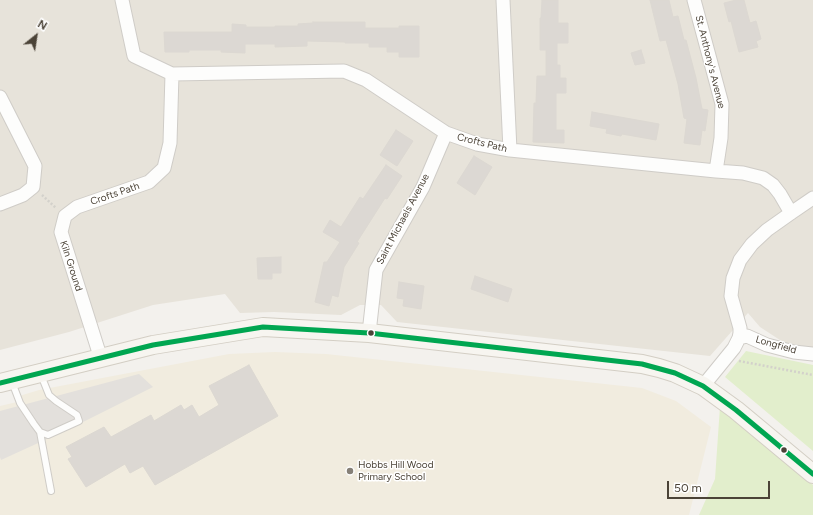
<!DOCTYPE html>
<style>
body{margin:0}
#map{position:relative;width:813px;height:515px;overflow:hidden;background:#f3f1ed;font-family:Figtree,sans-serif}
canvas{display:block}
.north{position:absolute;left:16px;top:16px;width:40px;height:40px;-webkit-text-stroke:3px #fff;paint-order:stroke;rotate:30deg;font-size:11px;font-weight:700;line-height:16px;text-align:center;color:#4b4337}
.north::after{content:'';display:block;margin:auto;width:14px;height:18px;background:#4b4337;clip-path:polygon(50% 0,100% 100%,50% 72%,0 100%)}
.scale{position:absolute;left:667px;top:481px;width:103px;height:18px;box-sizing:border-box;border:2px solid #4b4337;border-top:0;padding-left:5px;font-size:12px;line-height:14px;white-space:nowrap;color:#4b4337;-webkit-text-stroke:3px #fff;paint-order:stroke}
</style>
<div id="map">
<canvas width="813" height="515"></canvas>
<div class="north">N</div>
<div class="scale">50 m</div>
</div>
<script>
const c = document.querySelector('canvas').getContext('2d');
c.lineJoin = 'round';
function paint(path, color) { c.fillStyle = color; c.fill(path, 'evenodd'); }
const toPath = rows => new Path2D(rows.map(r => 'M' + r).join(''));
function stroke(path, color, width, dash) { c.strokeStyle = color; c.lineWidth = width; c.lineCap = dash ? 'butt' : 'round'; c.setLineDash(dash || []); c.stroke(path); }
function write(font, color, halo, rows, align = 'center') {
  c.font = font + ' Figtree,sans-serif'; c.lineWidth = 3; c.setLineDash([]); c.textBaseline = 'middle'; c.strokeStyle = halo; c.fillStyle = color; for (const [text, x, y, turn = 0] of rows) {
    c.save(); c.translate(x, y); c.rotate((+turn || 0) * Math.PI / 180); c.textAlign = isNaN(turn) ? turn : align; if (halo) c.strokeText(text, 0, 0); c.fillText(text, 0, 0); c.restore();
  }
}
const residential = toPath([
 [0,0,813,0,813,348,783,342,760,327,748,313,710,356,397,322,381,305,360,305,341,315,274,312,240,313,225,294,153,305,69,332,0,350]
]);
const education = toPath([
 [275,352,326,354,642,388,676,401,711,427,689,515,0,515,0,406,17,402,16,397,39,390,229,354]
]);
const green = toPath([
 [746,351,813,365,813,451,725,377],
 [721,392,813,485,813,515,699,515,715,479]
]);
const parking = toPath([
 [139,374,153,387,71,428,1,460,0,457,0,411]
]);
const building = toPath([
 [542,0,558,0,558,23,568,23,568,43,557,43,557,65,560,65,560,78,566,78,566,93,556,93,556,130,564,130,564,143,533,142,534,103,536,103,537,76,546,76,546,50,540,50,540,18,541,18,542,0],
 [650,0,669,0,673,17,678,16,684,40,686,40,696,78,702,109,708,110,705,131,702,130,700,145,684,143,687,119,684,118,678,84,666,40,660,41,650,0],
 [736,0,744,0,750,23,756,21,761,39,756,41,758,47,739,52,731,21,729,22,724,3,736,0],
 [313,22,365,22,365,28,399,28,399,26,419,26,419,57,399,57,399,52,387,52,387,47,369,47,369,43,345,43,345,42,307,41,307,46,275,47,275,44,245,44,245,53,221,52,221,50,189,50,189,52,165,52,164,32,232,32,232,24,246,25,246,27,275,27,275,26,298,26,298,24,313,23,313,22],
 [641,50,645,63,635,65,631,53,641,50],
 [592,112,659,124,656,140,622,134,621,136,606,133,607,129,590,126,592,112],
 [396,130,413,141,397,166,380,155,396,130],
 [474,156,492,167,475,195,457,183,474,156],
 [386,165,402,176,387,199,385,198,357,242,359,243,344,267,338,297,332,295,329,306,315,302,324,262,327,262,340,242,323,232,330,220,341,227,360,197,363,199,386,165],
 [281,257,281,273,272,273,272,279,258,279,257,258,281,257],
 [475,276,512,289,508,302,471,289,475,276],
 [399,282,424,286,421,309,403,306,404,299,397,298,399,282],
 [249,365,278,416,155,485,143,466,130,473,125,464,86,487,68,459,72,457,66,447,104,427,111,437,151,415,154,421,181,405,184,410,192,405,199,417,219,405,209,386,249,365]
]);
const path = toPath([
 [42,195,56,208],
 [739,361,813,375]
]);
const lane = toPath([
 [12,382,20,403,34,424,40,432,51,491],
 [40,432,48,435,79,421,77,415,56,401,49,395,41,375]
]);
const street = toPath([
 [122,0,134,56,172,74,344,71,366,80,446,133,477,144,510,150,716,171,743,173,763,178,773,185,780,194,791,213],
 [503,0,510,150],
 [694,0,722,104,721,138,716,171],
 [0,97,35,166,33,187,23,195,0,204],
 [369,333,376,270,423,187,446,133],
 [739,338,747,336,767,345,794,352,813,354],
 [101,359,61,232,65,216,77,207,149,182,164,168,170,143,172,74],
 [703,386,734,348,739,338,740,333,740,328,731,296,733,278,740,260,752,244,767,230,791,213,813,198]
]);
const secondary = toPath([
 [0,383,153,345,263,327,369,333,642,364,659,368,675,373,703,386,736,410,813,474]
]);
const bus1 = toPath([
 [0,383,153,345,263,327,369,333,642,364,675,373,703,386,736,410,813,474]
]);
const markers = [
 [371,333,3.5,"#4b4337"],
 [784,450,3.5,"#4b4337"],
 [350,471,4,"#868077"]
];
const streetNames = [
 ["St. Anthony's Avenue",710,62,76],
 ["Crofts Path",482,143,14],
 ["Crofts Path",115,194,-19],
 ["Saint Michaels Avenue",403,219,-62],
 ["Kiln Ground",71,266,72],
 ["Longfield",776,345,16]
];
const poiNames = [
 ["Hobbs Hill Wood",358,465],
 ["Primary School",358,477]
];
paint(residential, '#e7e3da');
paint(education, '#f1ecdf');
paint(green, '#e2eecc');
paint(parking, '#e3e0dc');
paint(building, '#dcd8d3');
stroke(building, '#dcd8d2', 1);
stroke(lane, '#cfccc7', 8);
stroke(street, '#cfccc7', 15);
stroke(secondary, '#d3cec4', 20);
stroke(path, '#d3d1cb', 2.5, [2, 2]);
stroke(lane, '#fdfdfc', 6);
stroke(street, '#fdfdfc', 13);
stroke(secondary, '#f7f5f0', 18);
stroke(bus1, '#00a651', 5);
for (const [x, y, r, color] of markers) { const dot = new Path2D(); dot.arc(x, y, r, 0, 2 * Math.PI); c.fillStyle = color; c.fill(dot); stroke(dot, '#fff', 1.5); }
write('10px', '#4b4337', '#fff', streetNames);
write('10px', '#4b4337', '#fff', poiNames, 'left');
</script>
